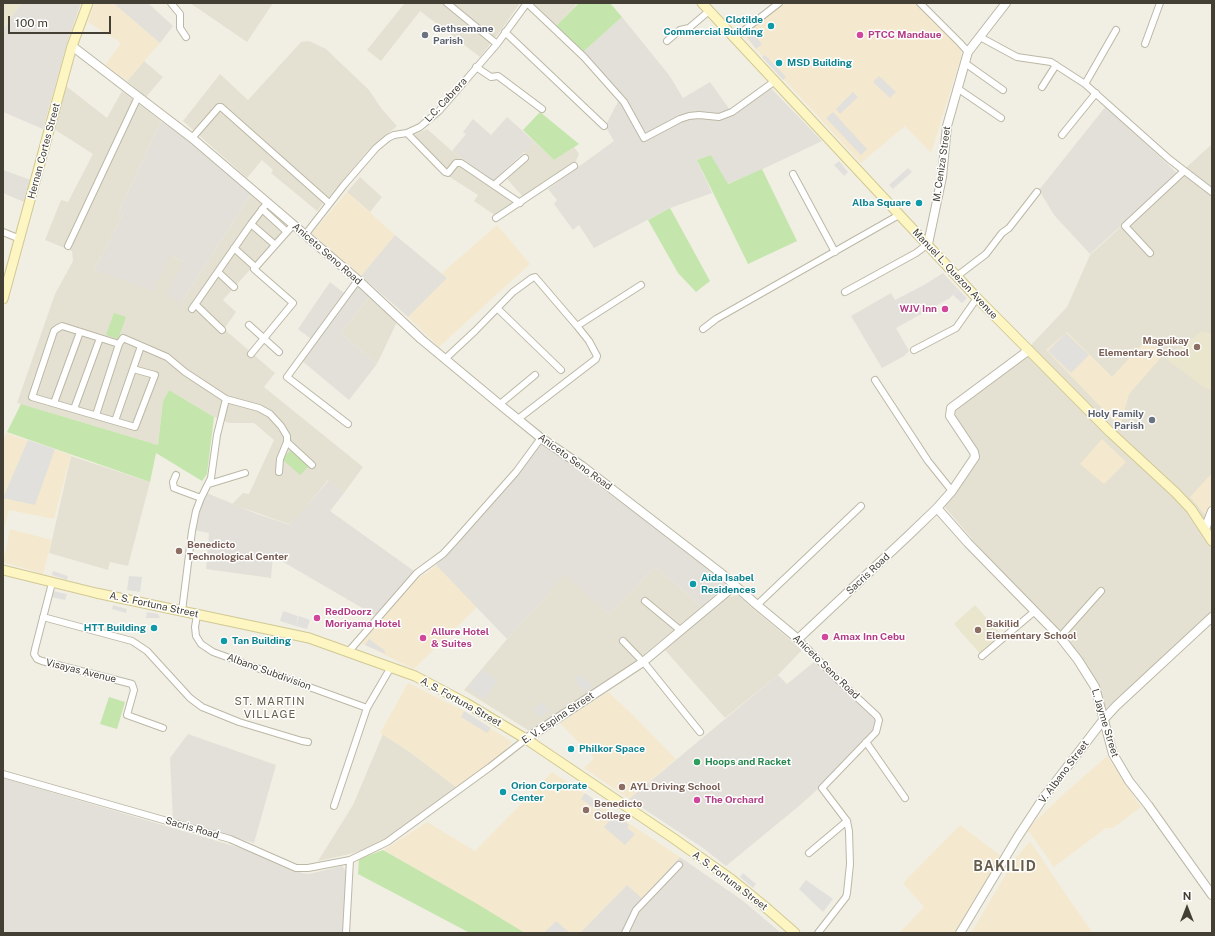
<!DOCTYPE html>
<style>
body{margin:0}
#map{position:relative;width:1215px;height:936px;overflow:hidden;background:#f1efe3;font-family:"Public Sans",sans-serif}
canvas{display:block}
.frame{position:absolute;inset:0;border:4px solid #433f34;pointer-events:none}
.north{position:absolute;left:1167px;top:888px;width:40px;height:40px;-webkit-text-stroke:3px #fff;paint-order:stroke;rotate:0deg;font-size:11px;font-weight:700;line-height:16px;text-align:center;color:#433f34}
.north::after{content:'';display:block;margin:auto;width:14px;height:18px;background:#433f34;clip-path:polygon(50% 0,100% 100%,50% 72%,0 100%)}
.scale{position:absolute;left:8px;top:16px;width:103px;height:18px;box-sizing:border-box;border:2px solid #433f34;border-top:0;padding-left:5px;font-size:12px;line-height:14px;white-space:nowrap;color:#433f34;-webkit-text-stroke:3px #fff;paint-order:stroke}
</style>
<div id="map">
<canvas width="1215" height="936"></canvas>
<div class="frame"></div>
<div class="north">N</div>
<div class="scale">100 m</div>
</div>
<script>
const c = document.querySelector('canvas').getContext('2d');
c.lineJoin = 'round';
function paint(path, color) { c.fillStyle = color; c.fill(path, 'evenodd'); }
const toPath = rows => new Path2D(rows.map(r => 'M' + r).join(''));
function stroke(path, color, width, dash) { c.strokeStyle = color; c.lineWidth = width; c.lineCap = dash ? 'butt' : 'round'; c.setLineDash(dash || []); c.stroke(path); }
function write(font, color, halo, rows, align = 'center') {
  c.font = font + ' "Public Sans",sans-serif'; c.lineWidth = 3; c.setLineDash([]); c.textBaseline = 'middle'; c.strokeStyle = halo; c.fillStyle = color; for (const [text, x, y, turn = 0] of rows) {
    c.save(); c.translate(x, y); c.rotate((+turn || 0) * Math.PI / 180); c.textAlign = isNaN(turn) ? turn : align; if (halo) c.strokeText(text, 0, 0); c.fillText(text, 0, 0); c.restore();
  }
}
const residential = toPath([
 [190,3,273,3,247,42],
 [403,3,520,3,502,29,480,57,420,11,381,61,367,50,404,4],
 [533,3,578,3,556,26],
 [309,41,326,49,369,90,381,108,397,126,366,153,317,211,271,173,273,170,262,160,247,178,183,121,220,74,248,100,301,42],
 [144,61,163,77,146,97,127,81],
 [66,86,107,118,122,91,161,121,119,211,123,214,94,270,115,277,171,255,183,262,181,303,251,194,288,227,223,300,236,312,224,329,275,373,264,387,363,467,344,493,328,480,291,525,232,504,243,493,249,494,274,440,254,423,229,423,214,417,169,390,163,401,158,445,17,403,55,294,73,261,72,251,45,240,61,200,68,202,93,154,54,129],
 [427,129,452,151,493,181,522,199,496,216,474,201,478,195,434,167,408,138],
 [535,142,554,160,574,147,579,154,576,161,523,197,507,179,530,158,524,152],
 [1212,144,1212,615,1105,709,1096,684,943,505,975,451,954,414,957,407,1029,351,1032,344,1067,307,1090,255],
 [360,177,382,197,370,212,347,192],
 [370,296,397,322,377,364,341,333],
 [71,456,150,482,128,566,110,562,108,570,49,553],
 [655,567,680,587,701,607,637,660,531,732,464,690,507,639,546,597,564,573,609,614],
 [737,595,802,650,778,675,725,718,665,650,725,598],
 [383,734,410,752,456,787,389,837,366,849,350,854,318,861,353,805]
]);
const commercial = toPath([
 [95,3,113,3,160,43,127,81,105,65,121,43,88,22],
 [783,3,915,3,958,46,961,51,961,57,931,153,905,126,861,163,743,35],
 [347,192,395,235,361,276,312,233],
 [497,225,530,264,439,347,408,317,447,278,442,273],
 [1067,332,1112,377,1147,339,1164,354,1129,394,1120,427,1046,350],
 [6,433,71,455,54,519,9,510,3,532,3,441],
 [1102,439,1126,462,1104,484,1080,464],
 [1212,473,1212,503,1209,513,1205,515,1190,497],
 [10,529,52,540,43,574,3,562],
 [436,565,477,607,414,669,360,643,368,631,418,577,427,573],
 [408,683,464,711,512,742,505,751,456,787,410,752,380,733],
 [608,692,631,713,676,759,629,799,584,768,594,758,560,723],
 [1107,756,1141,807,1113,828,1106,828,1054,867,1027,829,1067,791],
 [552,772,680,857,642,898,627,885,580,933,525,933,384,850,427,822,475,851],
 [960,825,1001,856,955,933,899,933,924,907,903,883],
 [1030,841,1067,896,1093,933,971,933,1006,874,1005,871]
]);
const industrial = toPath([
 [21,3,81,3,68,40,43,129,3,112,3,29],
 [113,3,148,3,173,26,160,43],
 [622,17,669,75,683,98,710,82,730,110,767,84,822,141,765,168,727,184,711,155,697,160,712,193,670,208,594,248,579,225,573,230,554,204,557,200,548,189,614,141,605,126,618,102,625,97,583,52],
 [1106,106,1178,174,1090,254,1054,215,1039,190],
 [507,117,535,142,493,181,452,151,466,134,463,132,473,119,491,135],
 [161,121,185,138,251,194,181,303,167,296,183,262,171,255,153,291,94,270,123,214,119,211],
 [3,170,31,180,24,202,3,193],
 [395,235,447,278,408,317,361,276],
 [943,273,958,289,950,298,896,328,909,351,904,356,882,368,851,316,891,293,895,300,924,285],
 [330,282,344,293,311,339,298,329],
 [357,285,370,296,341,333,377,364,349,400,301,360],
 [542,443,608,493,668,536,725,581,725,586,701,607,680,587,655,567,609,614,564,574,546,597,507,639,436,565,459,541,458,538,503,490],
 [329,480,344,493,330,511,414,571,399,591,376,616,273,556,271,578,206,569,209,533,194,530,199,509,207,493,257,514,290,525],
 [814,662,874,719,876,724,875,728,818,789,799,806,726,866,703,848,629,799,778,675,787,684],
 [188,734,276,765,254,843,173,820,170,758],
 [3,778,244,849,302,873,309,874,342,866,346,871,343,933,3,933],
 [680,857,742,900,781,933,580,933,627,885,642,898]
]);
const education = toPath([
 [3,3,21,3,3,29],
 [1202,331,1212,334,1212,390,1204,387,1166,359],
 [975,605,1002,635,981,655,954,624]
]);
const green = toPath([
 [579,3,610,3,622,17,583,52,556,26],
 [540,112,579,144,554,160,523,130],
 [711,155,728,184,762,169,797,241,748,264,697,160],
 [670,208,710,281,696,292,678,273,648,220],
 [114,313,126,317,118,339,106,335],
 [169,390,214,417,207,474,202,481,156,453,150,482,7,432,21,404,158,445,163,401],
 [291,450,309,466,300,475,282,459],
 [109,697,125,702,117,729,100,724],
 [383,850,474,902,525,933,470,933,358,874,359,859]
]);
const parking = toPath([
 [751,31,762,44,756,49,746,35],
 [765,55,786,77,783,80,762,57],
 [879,76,896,92,890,98,873,82],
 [853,92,858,97,840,114,836,109],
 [833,112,867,149,861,155,826,118],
 [839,161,848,172,844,176,834,165],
 [908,168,912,172,893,189,889,185],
 [958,289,967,298,962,303,953,295],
 [1066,333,1089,355,1071,373,1048,351],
 [28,440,55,449,35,505,3,498],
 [53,571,68,576,67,580,52,575],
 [129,576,142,577,140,592,127,590],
 [53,591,67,594,65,600,51,597],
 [113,605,127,609,126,613,112,609],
 [283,611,298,616,296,626,280,621],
 [147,612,158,614,160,618,146,618],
 [299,616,310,620,307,629,296,626],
 [369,639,384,650,386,654,365,645],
 [482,669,498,681,484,699,468,687],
 [580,674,592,685,586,692,574,681],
 [541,702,549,710,540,717,533,709],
 [464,711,491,728,487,733,461,717],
 [585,793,600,804,597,808,602,811,601,813,581,799],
 [615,814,629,825,627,828,635,834,625,845,604,827],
 [743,873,756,884,753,888,740,877],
 [806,880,833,899,823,912,799,889],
 [556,921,570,933,544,933]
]);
const minor = toPath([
 [171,3,180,14,180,28,186,37],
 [447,3,497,44],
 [527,3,584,57,624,102,644,138,680,119,689,116,699,115,719,117,732,112,775,81],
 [920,3,960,43,968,52],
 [505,32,604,126],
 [980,37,1017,57,1051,62,1085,84,1169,159,1212,192],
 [734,38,779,3],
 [667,41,680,30,689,28,709,11],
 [1145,44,1160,3],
 [965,63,1003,90],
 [476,67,491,77,498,76,542,109],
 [1085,84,1116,30],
 [1042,87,1056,65],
 [957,88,1001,118],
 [407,133,445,172,448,173,456,163,461,163,520,203],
 [1062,135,1096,93],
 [192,138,219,107,221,107,329,203],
 [793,174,835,252],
 [494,185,525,158],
 [262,209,286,231],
 [496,218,574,166],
 [251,224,274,244],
 [3,232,20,239],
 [305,235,344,185,376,148,388,138,394,135,407,133,420,127,439,111,497,44,527,3],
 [68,246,138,97],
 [234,248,254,266],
 [1150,253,1125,226,1184,171],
 [218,272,234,287],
 [957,276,986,254,1002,233,1009,228,1037,192],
 [845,292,916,253,928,244],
 [196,305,222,330],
 [192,309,251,224,267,203],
 [498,309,561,370],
 [249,325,279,352],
 [577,326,641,285],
 [703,329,716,319,899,215],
 [119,344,62,326,58,328,54,331,32,397,135,427,155,375,133,369],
 [914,350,956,328,977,298],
 [251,354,293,303,254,269,293,225],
 [445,359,475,331,513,292,532,278,535,277,577,326,589,341,597,356,596,359,518,419],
 [875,380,928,461,952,491],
 [54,403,80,332],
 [500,404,535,375],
 [74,409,100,338],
 [96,415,119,344,123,338,167,357,185,372,226,399,259,408,270,414,281,426,287,436,287,442,280,459,279,472],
 [115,421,141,346],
 [348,424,287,377,358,280],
 [287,442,312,465],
 [176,475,173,482,174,488,201,498],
 [209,484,245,473],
 [52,583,35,649,34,654,37,659,42,661,132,684,134,690,127,715,163,728],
 [645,601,680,630],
 [757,605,861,506],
 [182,611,192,531,196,511,201,498,211,478,217,435,226,399],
 [197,615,195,627,196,636,201,644,213,652,367,708],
 [43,617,132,641,147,651,190,698,202,707,239,722,302,741,308,742],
 [1060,637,1101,591],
 [798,639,833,675,877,716,879,720,876,732,822,788,847,821,849,831,850,864,847,893,846,897,818,933],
 [623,641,646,665,700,732],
 [349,651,417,573,443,554,454,542,516,472,541,438],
 [982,656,1035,611],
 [866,742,905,798],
 [3,774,230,839,296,868,308,868,350,860,387,842,490,767,526,739],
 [334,806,367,708,391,667],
 [809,853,847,821],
 [346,933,350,860],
 [625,933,636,910,679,865]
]);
const tertiary = toPath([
 [72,46,192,138,358,280,421,339,504,408,541,438,582,466,722,574,757,605,798,639,910,534,937,508,952,491,975,457,974,452,950,416,951,408,1029,350],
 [928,244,942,177,947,126,968,52,1006,3],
 [937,508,968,543,1060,637,1078,660,1095,687,1113,754,1129,781,1148,805,1212,895],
 [1205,529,1212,511],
 [526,739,643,662,734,586],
 [960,933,1017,838,1044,797,1104,719,1116,706,1212,617]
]);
const secondary = toPath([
 [702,3,977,298,1110,432,1176,493,1191,509,1212,541],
 [3,299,72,46,88,3],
 [3,570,96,593,309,638,415,676,466,703,526,739,673,838,731,879,763,905,795,933]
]);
const markers = [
 [771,26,4,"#0f9aa8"],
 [425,35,4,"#6b7280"],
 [860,35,4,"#d1479c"],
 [779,63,4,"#0f9aa8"],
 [919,203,4,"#0f9aa8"],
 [945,309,4,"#d1479c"],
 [1197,347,4,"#8d6e63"],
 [1152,420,4,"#6b7280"],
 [179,551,4,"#8d6e63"],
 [693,584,4,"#0f9aa8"],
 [317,618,4,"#d1479c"],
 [154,628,4,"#0f9aa8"],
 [978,630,4,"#8d6e63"],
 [825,637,4,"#d1479c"],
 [423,638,4,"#d1479c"],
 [224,641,4,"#0f9aa8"],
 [571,749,4,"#0f9aa8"],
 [697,762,4,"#2e9e5b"],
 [622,787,4,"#8d6e63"],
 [503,792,4,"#0f9aa8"],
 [697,800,4,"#d1479c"],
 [586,810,4,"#8d6e63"]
];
const cultureNames = [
 ["Clotilde",763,20,"right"],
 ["Commercial Building",763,32,"right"],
 ["MSD Building",787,63],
 ["Alba Square",911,203,"right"],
 ["Aida Isabel",701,578],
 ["Residences",701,590],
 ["HTT Building",146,628,"right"],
 ["Tan Building",232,641],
 ["Philkor Space",579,749],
 ["Orion Corporate",511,786],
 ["Center",511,798]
];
const worshipNames = [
 ["Gethsemane",433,29],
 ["Parish",433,41],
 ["Holy Family",1144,414,"right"],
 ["Parish",1144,426,"right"]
];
const hotelNames = [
 ["PTCC Mandaue",868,35],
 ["WJV Inn",937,309,"right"],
 ["RedDoorz",325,612],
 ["Moriyama Hotel",325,624],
 ["Allure Hotel",431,632],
 ["& Suites",431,644],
 ["Amax Inn Cebu",833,637],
 ["The Orchard",705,800]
];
const streetNames = [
 ["L.C. Cabrera",446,100,-47],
 ["Hernan Cortes Street",44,151,-75],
 ["M. Ceniza Street",942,164,-82],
 ["Aniceto Seno Road",327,254,41],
 ["Manuel L. Quezon Avenue",955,274,47],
 ["Aniceto Seno Road",575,462,36],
 ["Sacris Road",868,574,-43],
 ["A. S. Fortuna Street",154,605,12],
 ["Aniceto Seno Road",826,667,44],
 ["Visayas Avenue",81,671,14],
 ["Albano Subdivision",269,672,20],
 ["A. S. Fortuna Street",461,702,29],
 ["E. V. Espina Street",558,718,-34],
 ["L. Jayme Street",1105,723,73],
 ["V. Albano Street",1064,772,-53],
 ["Sacris Road",192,828,16],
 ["A. S. Fortuna Street",730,881,37]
];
const educationNames = [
 ["Maguikay",1189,341,"right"],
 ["Elementary School",1189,353,"right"],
 ["Benedicto",187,545],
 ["Technological Center",187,557],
 ["Bakilid",986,624],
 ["Elementary School",986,636],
 ["AYL Driving School",630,787],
 ["Benedicto",594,804],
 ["College",594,816]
];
const leisureNames = [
 ["Hoops and Racket",705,762]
];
const neighbourhoodNames = [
 ["ST. MARTIN",270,702],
 ["VILLAGE",270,715]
];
const districtNames = [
 ["BAKILID",1005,867]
];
paint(residential, '#e5e1d2');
paint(commercial, '#f4e9ce');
paint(industrial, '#e3e0d9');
paint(education, '#eae6cd');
paint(green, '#c4e5ac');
paint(parking, '#e2e0dc');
stroke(minor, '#bcb8a6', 8);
stroke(tertiary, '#bcb8a6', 10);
stroke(secondary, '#d1c894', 11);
stroke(minor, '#fff', 6);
stroke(tertiary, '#fff', 8);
stroke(secondary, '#fdf6c2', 9);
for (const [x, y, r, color] of markers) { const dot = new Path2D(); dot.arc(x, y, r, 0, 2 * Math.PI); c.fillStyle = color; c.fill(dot); stroke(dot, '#fff', 1.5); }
write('bold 10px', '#0d838f', '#fff', cultureNames, 'left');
write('bold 10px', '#5b616d', '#fff', worshipNames, 'left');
write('bold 10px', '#b23c85', '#fff', hotelNames, 'left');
write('10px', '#433f34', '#fff', streetNames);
write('bold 10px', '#785e54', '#fff', educationNames, 'left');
write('bold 10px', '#27864d', '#fff', leisureNames, 'left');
c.letterSpacing = '1px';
write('11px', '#665e4b', '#fff', neighbourhoodNames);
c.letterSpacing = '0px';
c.letterSpacing = '1px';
write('bold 14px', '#665e4b', '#fff', districtNames);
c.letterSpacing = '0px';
</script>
